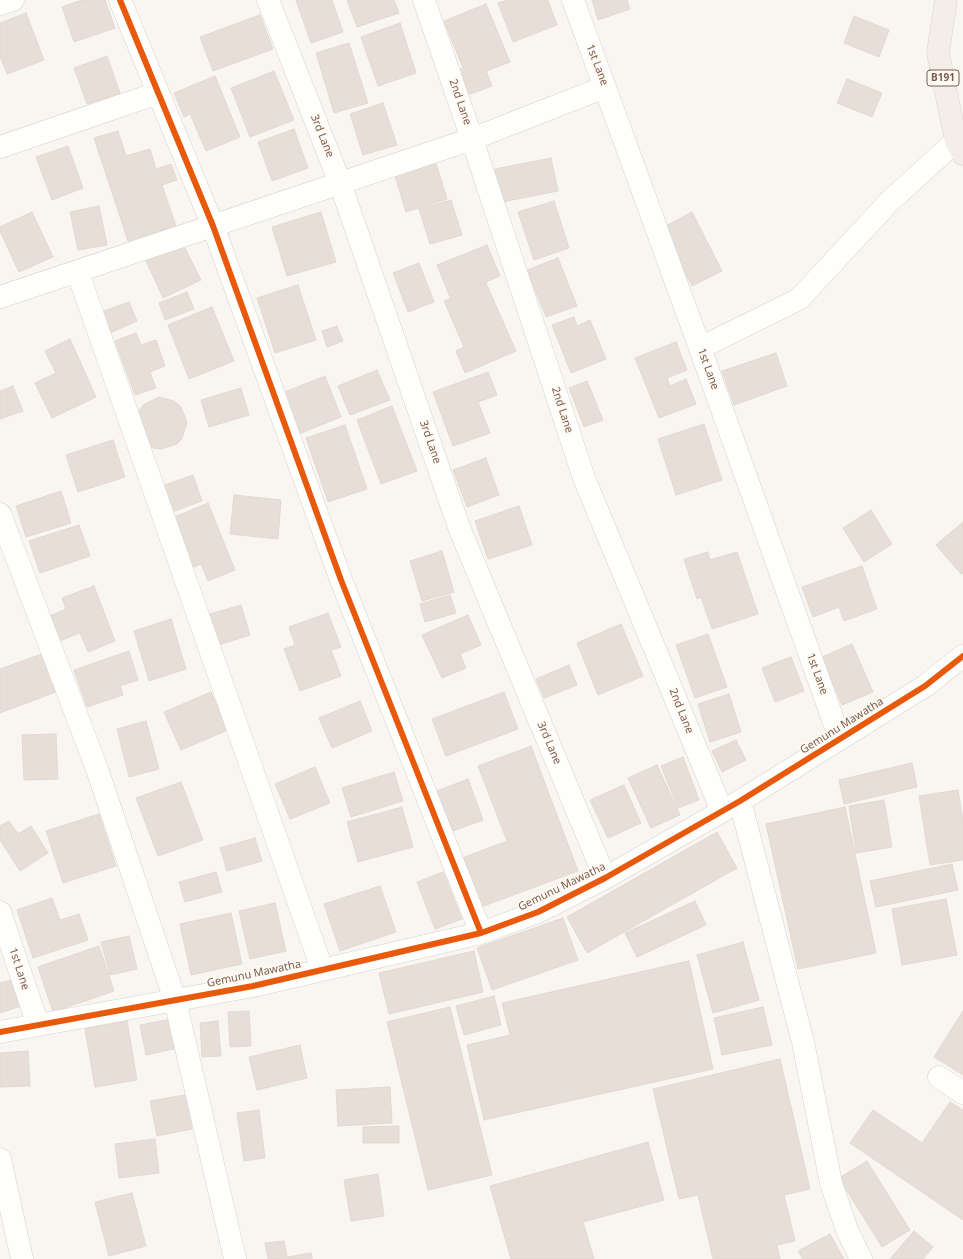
<!DOCTYPE html>
<style>
body{margin:0}
canvas{display:block;background:#f9f5f0}
</style>
<canvas width="963" height="1259"></canvas>
<script>
const c = document.querySelector('canvas').getContext('2d');
c.lineJoin = 'round';
function paint(path, color) { c.fillStyle = color; c.fill(path, 'evenodd'); }
const toPath = rows => new Path2D(rows.map(r => 'M' + r).join(''));
function stroke(path, color, width, dash) { c.strokeStyle = color; c.lineWidth = width; c.lineCap = dash ? 'butt' : 'round'; c.setLineDash(dash || []); c.stroke(path); }
function write(font, color, halo, rows, align = 'center') {
  c.font = font + ' "Noto Sans",sans-serif'; c.lineWidth = 3.5; c.setLineDash([]); c.textBaseline = 'middle'; c.strokeStyle = halo; c.fillStyle = color; for (const [text, x, y, turn = 0] of rows) {
    c.save(); c.translate(x, y); c.rotate((+turn || 0) * Math.PI / 180); c.textAlign = isNaN(turn) ? turn : align; if (halo) c.strokeText(text, 0, 0); c.fillText(text, 0, 0); c.restore();
  }
}
const building = toPath([
 [82,0,105,0,115,28,74,42,62,7,82,0],
 [296,0,332,0,343,32,311,43,296,0],
 [347,0,394,0,399,13,357,27,347,0],
 [507,0,548,0,557,25,513,42,498,3,507,0],
 [592,0,627,0,630,9,598,20,592,0],
 [486,4,510,62,486,71,492,86,460,98,450,73,463,68,444,21,486,4],
 [26,13,44,60,7,74,0,56,0,23,26,13],
 [260,15,273,49,213,71,200,37,260,15],
 [854,16,889,30,879,57,844,43,854,16],
 [400,23,416,73,378,86,361,37,400,23],
 [349,43,368,103,334,113,316,53,349,43],
 [107,56,120,93,87,104,74,68,107,56],
 [274,71,294,120,250,137,231,88,274,71],
 [215,76,240,137,206,151,190,114,184,117,174,93,215,76],
 [847,79,882,93,872,117,837,103,847,79],
 [383,103,397,145,363,155,350,114,383,103],
 [294,129,308,168,272,181,258,142,294,129],
 [118,131,126,156,150,149,156,169,171,164,177,180,162,185,176,226,128,241,94,138,118,131],
 [68,146,83,188,52,200,36,157,68,146],
 [551,158,558,191,502,202,495,169,551,158],
 [436,163,447,199,406,212,395,176,436,163],
 [451,200,462,235,430,244,419,209,451,200],
 [554,201,569,248,534,260,518,212,554,201],
 [99,206,107,245,78,250,70,212,99,206],
 [32,212,53,257,19,272,0,231,0,227,32,212],
 [321,212,336,262,287,276,272,227,321,212],
 [692,212,722,271,692,286,662,228,692,212],
 [183,244,201,280,163,298,146,261,183,244],
 [487,245,500,276,450,297,437,265,487,245],
 [558,258,577,306,546,317,527,270,558,258],
 [419,263,434,302,408,312,393,273,419,263],
 [486,283,516,351,465,373,456,351,464,347,444,301,486,283],
 [298,285,316,340,275,353,257,298,298,285],
 [187,292,194,309,165,320,159,303,187,292],
 [129,302,137,321,110,333,101,312,129,302],
 [212,307,234,361,189,379,168,325,212,307],
 [574,317,577,326,590,320,606,359,571,373,552,325,574,317],
 [337,326,343,341,327,347,322,331,337,326],
 [136,333,141,345,156,340,165,366,150,372,156,388,135,395,115,341,136,333],
 [70,339,96,397,52,418,35,383,56,373,45,351,70,339],
 [676,342,687,370,667,378,670,386,686,379,696,404,659,418,635,358,676,342],
 [776,353,787,386,734,405,722,371,776,353],
 [377,370,390,400,350,415,338,386,377,370],
 [488,372,497,395,478,402,490,433,453,446,433,392,488,372],
 [325,376,341,417,296,435,280,394,325,376],
 [587,381,603,420,584,427,569,388,587,381],
 [13,386,23,411,0,419,0,391,13,386],
 [241,388,249,415,209,427,201,400,241,388],
 [159,397,174,401,181,407,187,422,182,438,177,444,161,449,153,448,145,444,138,412,143,405,159,397],
 [392,406,417,471,381,484,357,420,392,406],
 [704,424,722,480,676,495,658,439,704,424],
 [345,425,367,489,328,502,306,438,345,425],
 [113,440,125,477,78,492,66,455,113,440],
 [486,458,499,495,467,507,453,470,486,458],
 [193,475,202,501,169,513,159,487,193,475],
 [61,491,71,523,26,537,16,506,61,491],
 [234,495,281,500,278,539,230,534,234,495],
 [208,503,235,570,208,581,201,564,191,568,170,519,208,503],
 [519,506,532,545,488,559,475,521,519,506],
 [871,510,892,544,864,562,843,528,871,510],
 [963,522,963,573,961,574,936,545,963,522],
 [79,525,90,556,40,573,29,541,79,525],
 [442,551,454,592,422,601,410,561,442,551],
 [708,552,710,560,737,552,758,614,712,629,701,597,697,599,684,559,708,552],
 [862,566,877,609,844,621,839,607,813,617,802,587,862,566],
 [94,586,115,641,88,652,80,633,57,642,47,617,66,609,62,598,94,586],
 [450,595,456,613,425,622,420,604,450,595],
 [241,605,250,635,219,645,210,614,241,605],
 [328,613,341,647,331,650,341,676,300,691,284,649,295,645,289,627,328,613],
 [468,615,481,645,460,654,466,668,442,678,422,635,468,615],
 [171,619,186,669,149,681,134,631,171,619],
 [621,624,643,676,598,695,577,643,621,624],
 [708,634,727,687,695,698,676,645,708,634],
 [852,644,873,692,842,705,822,657,852,644],
 [129,651,138,680,120,686,123,695,87,707,74,670,129,651],
 [42,654,56,692,0,713,0,669,42,654],
 [791,657,804,691,775,702,762,668,791,657],
 [569,665,577,685,544,698,536,679,569,665],
 [211,692,228,730,181,750,164,712,211,692],
 [504,692,518,729,446,756,432,719,504,692],
 [729,694,741,732,710,742,698,704,729,694],
 [360,701,372,731,332,748,319,718,360,701],
 [146,721,159,769,129,777,117,729,146,721],
 [56,734,58,779,24,780,22,735,56,734],
 [736,740,746,760,722,772,712,751,736,740],
 [531,746,578,871,481,907,462,858,507,841,478,766,531,746],
 [683,757,699,800,678,808,661,766,683,757],
 [912,763,917,787,844,804,839,780,912,763],
 [657,765,680,815,651,828,628,778,657,765],
 [315,767,330,803,290,819,275,784,315,767],
 [394,772,403,801,351,817,342,788,394,772],
 [468,779,483,820,453,831,437,791,468,779],
 [181,782,203,840,158,856,136,798,181,782],
 [624,785,641,823,608,838,590,800,624,785],
 [958,790,963,820,963,860,930,865,919,796,958,790],
 [884,800,892,847,856,853,849,806,884,800],
 [402,807,413,847,358,862,347,822,402,807],
 [845,807,876,953,798,969,766,824,845,807],
 [99,814,116,866,63,883,46,831,99,814],
 [9,821,18,834,31,826,48,853,20,871,0,840,0,826,9,821],
 [717,832,737,868,587,953,567,917,717,832],
 [255,838,262,861,227,871,220,848,255,838],
 [952,864,958,890,876,907,870,881,952,864],
 [216,872,222,892,185,902,179,882,216,872],
 [443,872,462,919,435,929,417,882,443,872],
 [380,886,396,932,340,951,324,904,380,886],
 [52,898,60,920,79,914,88,940,33,958,17,910,52,898],
 [946,899,957,955,902,965,892,909,946,899],
 [695,901,706,925,637,957,625,933,695,901],
 [275,903,286,951,250,959,239,911,275,903],
 [231,913,242,964,191,975,180,924,231,913],
 [563,918,578,960,492,990,477,948,563,918],
 [129,936,137,969,110,975,101,942,129,936],
 [743,942,759,1000,713,1013,697,955,743,942],
 [99,946,114,991,53,1012,38,967,99,946],
 [474,951,483,992,389,1014,379,973,474,951],
 [689,961,713,1069,484,1120,467,1045,510,1035,502,1003,689,961],
 [12,980,21,1006,0,1013,0,983,12,980],
 [494,996,501,1025,464,1035,456,1006,494,996],
 [450,1007,492,1175,428,1190,387,1022,450,1007],
 [763,1007,772,1045,722,1055,714,1018,763,1007],
 [249,1011,251,1046,230,1047,228,1012,249,1011],
 [963,1011,963,1075,934,1057,963,1011],
 [171,1019,178,1048,146,1055,140,1025,171,1019],
 [127,1021,137,1080,95,1087,85,1029,127,1021],
 [218,1021,221,1056,202,1057,200,1023,218,1021],
 [300,1045,307,1078,257,1090,249,1057,300,1045],
 [28,1051,30,1086,0,1087,0,1053,28,1051],
 [780,1059,810,1189,784,1195,795,1241,777,1245,780,1259,713,1259,698,1195,679,1199,653,1089,780,1059],
 [390,1087,392,1123,338,1126,336,1090,390,1087],
 [185,1095,192,1129,157,1136,150,1101,185,1095],
 [950,1102,963,1110,963,1220,850,1143,873,1110,922,1143,950,1102],
 [259,1110,265,1158,244,1161,237,1113,259,1110],
 [399,1126,399,1143,363,1143,363,1127,399,1126],
 [155,1139,159,1173,119,1178,115,1144,155,1139],
 [648,1142,664,1200,583,1222,594,1259,511,1259,490,1186,648,1142],
 [867,1161,910,1230,882,1247,839,1178,867,1161],
 [378,1174,384,1216,351,1221,344,1180,378,1174],
 [132,1193,146,1246,109,1256,95,1202,132,1193],
 [914,1231,933,1247,923,1259,890,1259,914,1231],
 [830,1234,844,1259,803,1259,798,1251,830,1234],
 [284,1241,287,1257,311,1253,312,1259,268,1259,265,1243,284,1241]
]);
const minor = toPath([
 [120,0,213,226,341,580,481,933],
 [268,0,340,183,460,530,605,878],
 [424,0,472,139,584,478,722,811],
 [573,0,700,348,840,739],
 [0,4,13,0],
 [0,147,158,93],
 [78,273,322,969],
 [0,297,472,139,605,87],
 [700,348,799,299,890,201,956,141],
 [0,514,97,769,175,1000,235,1259],
 [740,801,803,1042,831,1183,847,1230,861,1259],
 [0,912,38,1025],
 [0,1032,253,986,481,933,538,912,605,878,740,801,925,686,963,656],
 [939,1077,963,1093],
 [0,1159,22,1259]
]);
const primary = toPath([
 [946,0,938,53,956,141,963,154]
]);
const cycleway = toPath([
 [120,0,213,226,341,580,481,933],
 [0,1032,253,986,481,933,538,912,605,878,740,801,925,686,963,656]
]);
const shields = [
 [943,78,32]
];
const shieldNames = [
 ["B191",943,78]
];
const streetNames = [
 ["1st Lane",597,65,69],
 ["2nd Lane",460,102,71],
 ["3rd Lane",322,136,68],
 ["1st Lane",708,369,70],
 ["2nd Lane",562,410,72],
 ["3rd Lane",430,442,71],
 ["1st Lane",817,674,70],
 ["2nd Lane",681,711,68],
 ["Gemunu Mawatha",842,726,-32],
 ["3rd Lane",549,743,67],
 ["Gemunu Mawatha",562,887,-26],
 ["1st Lane",19,969,72],
 ["Gemunu Mawatha",254,974,-12]
];
paint(building, '#e6ded7');
stroke(building, '#e2d8d2', 1);
stroke(minor, '#d7d1cb', 23);
stroke(primary, '#dad1cc', 23);
stroke(minor, '#fefefd', 22);
stroke(primary, '#f3eee8', 22);
stroke(cycleway, '#e8590c', 6);
for (const [x, y, w] of shields) { const box = new Path2D(); box.roundRect(x - w / 2, y - 8, w, 16, 3); c.fillStyle = '#fffaf3'; c.fill(box); stroke(box, '#7a5c4d', 1); }
write('bold 10px', '#7a5c4d', null, shieldNames);
write('11px', '#7a5c4d', '#fffaf3', streetNames);
</script>
